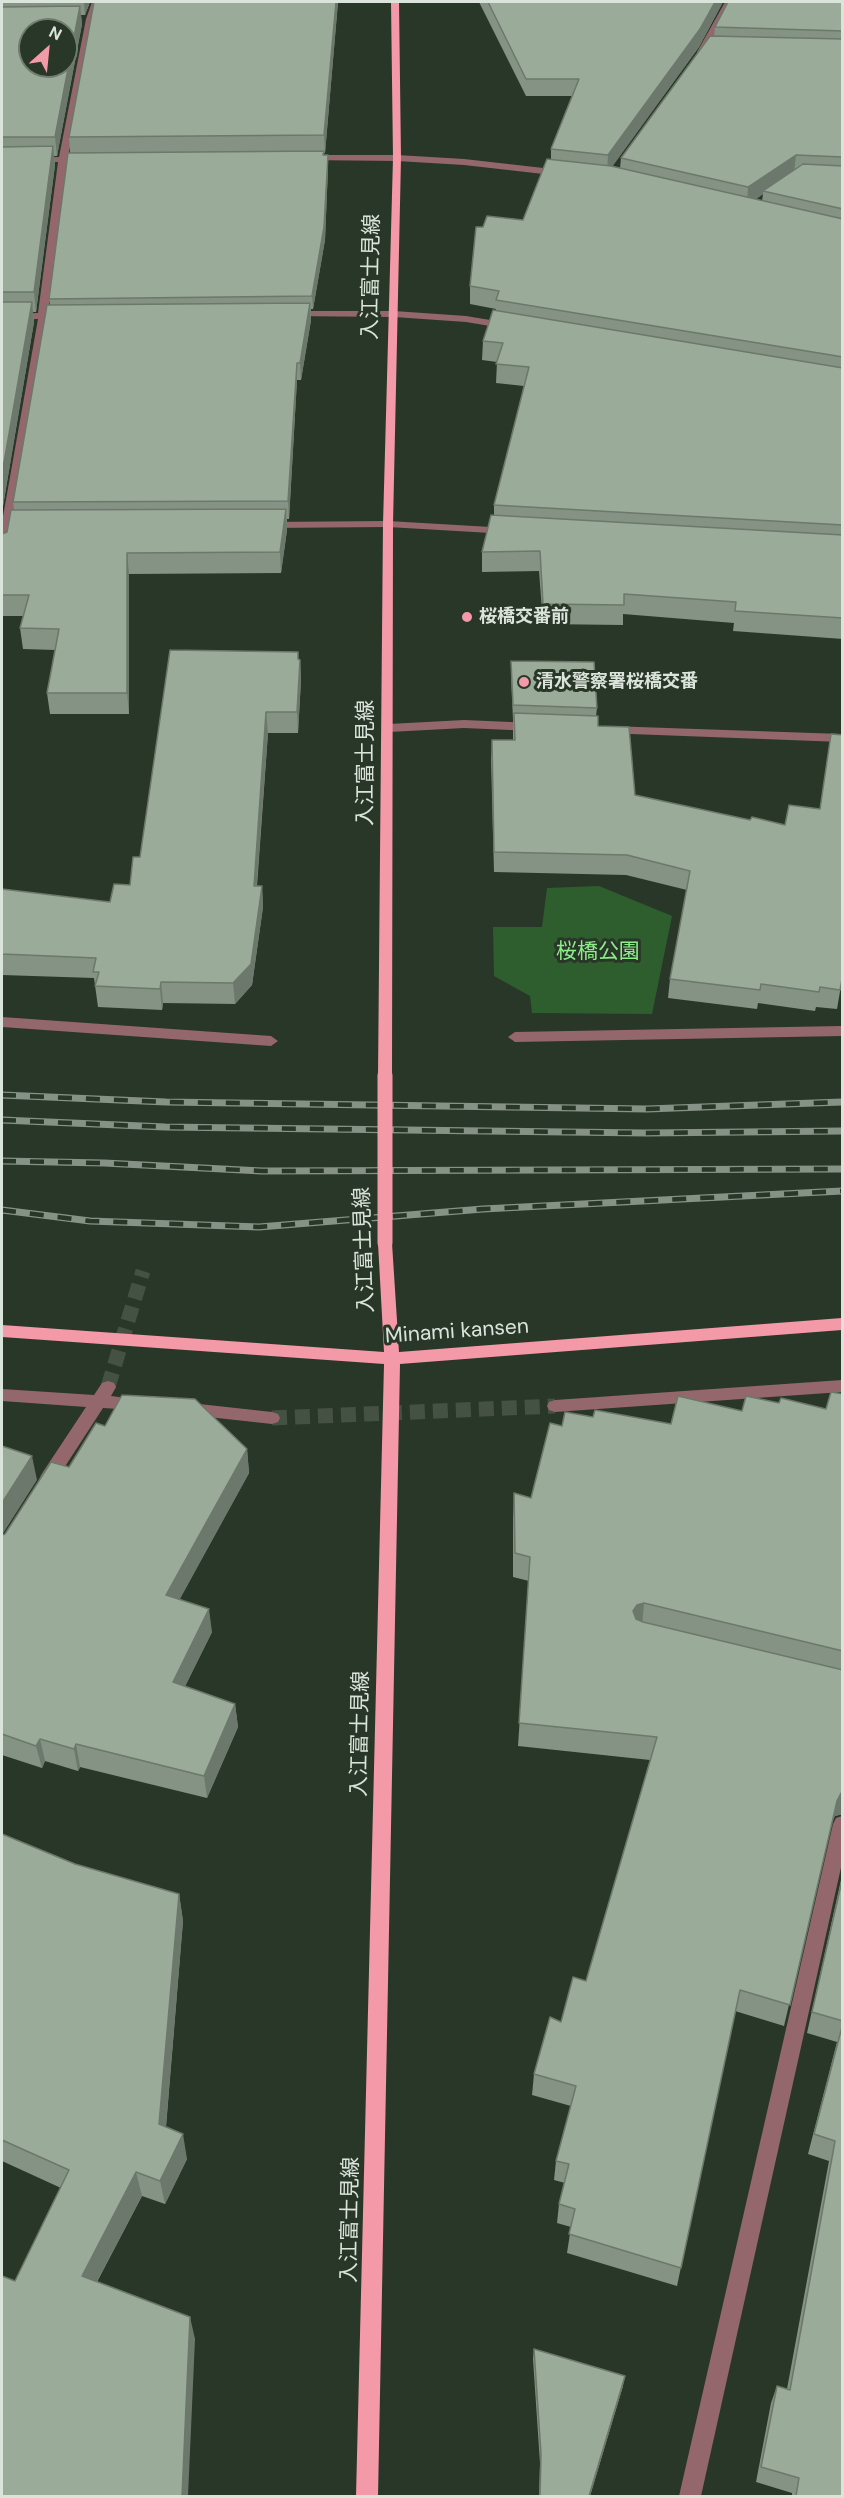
<!DOCTYPE html>
<meta charset="utf-8">
<style>
body{margin:0}
#map{position:relative;width:844px;height:2498px;overflow:hidden;background:#293728;font-family:"DM Sans",sans-serif}
canvas{display:block}
.frame{position:absolute;inset:0;border:3px solid #dbe4da;pointer-events:none}
.north{position:absolute;left:18px;top:18px;width:60px;height:60px;box-sizing:border-box;background:#293728;border:2px solid #707c6f;border-radius:50%;rotate:27deg;font-size:16px;font-weight:700;line-height:24px;text-align:center;color:#dbe4da}
.north::after{content:'';display:block;margin:auto;width:21px;height:27px;background:#f39aa8;clip-path:polygon(50% 0,100% 100%,50% 72%,0 100%)}
</style>
<div id="map">
<canvas width="844" height="2498"></canvas>
<div class="frame"></div>
<div class="north">N</div>
</div>
<script>
const c = document.querySelector('canvas').getContext('2d');
c.lineJoin = 'round';
function paint(path, color) { c.fillStyle = color; c.fill(path, 'evenodd'); }
const toPath = rows => new Path2D(rows.map(r => 'M' + r).join(''));
function stroke(path, color, width, dash) { c.strokeStyle = color; c.lineWidth = width; c.lineCap = dash ? 'butt' : 'round'; c.setLineDash(dash || []); c.stroke(path); }
function write(font, color, halo, rows, align = 'center') {
  c.font = font + ' "DM Sans","Noto Sans JP",sans-serif'; c.lineWidth = 6; c.setLineDash([]); c.textBaseline = 'middle'; c.strokeStyle = halo; c.fillStyle = color; for (const [text, x, y, turn = 0] of rows) {
    c.save(); c.translate(x, y); c.rotate((+turn || 0) * Math.PI / 180); c.textAlign = isNaN(turn) ? turn : align; if (halo) c.strokeText(text, 0, 0); c.fillText(text, 0, 0); c.restore();
  }
}
const green = toPath([
 [599,886,672,916,652,1014,532,1013,530,996,494,976,493,927,542,927,547,888]
]);
const minorTunnel = toPath([
 [108,1387,143,1271],
 [272,1418,555,1406]
]);
const minor = toPath([
 [92,2,100,2,94,19,68,157,85,156,89,159,85,162,67,162,48,313,65,313,70,316,65,319,47,319,13,522,28,522,33,525,28,528,12,528,8,552,2,555,2,522,38,319,2,320,2,314,38,313,58,162,2,164,2,158,59,157,86,19,92,2],
 [725,2,733,2,705,52,698,54,697,52,725,2],
 [307,155,397,155,464,159,561,170,565,173,561,176,464,165,397,161,304,160,304,156,307,155],
 [290,311,394,311,466,316,508,323,513,326,508,329,466,322,394,317,287,316,285,314,290,311],
 [388,521,508,528,513,531,508,534,388,527,268,528,263,525,268,522,388,521],
 [464,720,534,723,540,727,534,731,464,728,389,732,383,728,389,724,464,720],
 [609,726,842,734,842,742,605,733,605,727,609,726],
 [2,1017,271,1036,278,1041,271,1046,2,1027,2,1017],
 [842,1026,842,1036,515,1042,508,1037,515,1032,842,1026],
 [842,1380,842,1392,555,1412,549,1410,547,1406,549,1402,555,1400,842,1380],
 [108,1381,114,1383,116,1387,111,1396,142,1400,144,1404,142,1408,136,1410,103,1408,53,1485,47,1487,41,1485,39,1480,41,1475,86,1407,2,1401,2,1389,94,1395,102,1383,108,1381],
 [190,1403,272,1412,278,1414,280,1418,278,1422,272,1424,190,1415,184,1413,182,1409,184,1405,190,1403],
 [842,1816,842,1863,701,2496,679,2496,833,1824,836,1818,842,1816]
]);
const major = toPath([
 [391,2,399,2,401,158,393,524,392,1075,385,1080,378,1075,383,524,393,158,391,2],
 [385,1237,390,1239,392,1243,399,1352,842,1318,842,1330,400,1364,378,2496,356,2496,384,1364,2,1337,2,1325,384,1352,378,1243,380,1239,385,1237]
]);
const rail = toPath([
 [2,1095,166,1102,647,1109,842,1102],
 [2,1120,165,1127,646,1133,842,1131],
 [2,1161,104,1163,262,1171,842,1169],
 [2,1210,90,1221,259,1227,483,1209,842,1191]
]);
const majorBridge = toPath([
 [385,1075,385,1243]
]);
const wall = toPath([
 [2,2,90,2,85,15,81,15,82,24,57,156,54,156,55,165,36,312,33,312,34,322,2,512],
 [338,2,325,153,324,153,324,155,328,155,328,168,325,240,313,309,311,309,311,320,301,380,297,380,289,519,287,519,287,530,281,573,129,574,129,714,50,714,47,693,55,650,23,649,20,628,23,616,2,616,2,534,7,532,14,510,13,502,50,305,49,299,70,153,69,137],
 [479,2,723,2,699,47,612,166,620,168,621,158,714,36,715,27,843,2,843,639,733,631,734,623,623,614,623,625,543,624,539,571,482,572,482,552,494,515,494,505,524,386,496,383,497,362,482,360,483,341,496,309,470,304,470,286,483,227,523,220,551,159,551,149,572,96,526,96],
 [763,194,762,201,756,199],
 [298,652,298,659,300,660,301,680,298,733,268,733,257,886,262,886,263,907,252,985,235,1004,163,1003,162,1010,98,1007,94,978,2,975,2,889,110,902,130,885,140,857],
 [511,661,597,708,596,716,598,726,635,795,843,974,837,1009,816,1007,815,1011,758,1003,757,1009,668,998,670,979,687,890,626,875,494,872,491,759,492,740,513,740,513,720,511,675],
 [843,1394,843,1814,835,1816,832,1822,784,2026,735,2011,677,2286,567,2253,571,2227,557,2223,559,2204,565,2183,554,2180,556,2161,571,2106,532,2095,534,2074,561,2022,586,1981,650,1760,518,1746,529,1581,513,1577,513,1518,514,1493,531,1498,562,1426,593,1417,671,1424,779,1403,826,1409],
 [105,1426,247,1449,249,1473,179,1600,212,1632,185,1686,235,1704,238,1727,207,1798,80,1767,78,1771,45,1761,42,1768,2,1755,2,1535,5,1534,69,1467],
 [2,1834,75,1864,179,1894,183,1921,166,2127,187,2159,165,2204,142,2196,97,2282,195,2339,15,2281,61,2188,2,2161],
 [843,1871,843,2496,792,2496,792,2493,756,2482,771,2403,777,2386,787,2389,829,2161,808,2154,837,2042,807,2033],
 [534,2349,623,2386,590,2496,539,2496,540,2463,533,2359]
]);
const shadedWall = toPath([
 [84,2,90,2,85,15],
 [336,2,338,2,325,153,324,135],
 [715,2,723,2,699,47,607,174,608,155],
 [80,6,82,24,57,156,55,137],
 [53,146,55,165,36,312,34,292],
 [328,155,328,168,325,240,313,309,312,296],
 [796,155,794,173,763,191,763,194,747,206,748,187],
 [32,302,34,322,2,512,2,474],
 [310,303,311,320,301,380,300,363],
 [297,363,297,380,289,519,288,501],
 [286,509,287,530,281,573,280,552],
 [127,553,129,574,129,714,127,693],
 [300,660,301,680,298,733,297,712],
 [266,712,268,733,255,907,254,886],
 [262,886,263,907,252,985,235,1004,233,983],
 [161,982,163,1003,162,1010,160,989],
 [247,1449,249,1473,169,1619,166,1595],
 [32,1456,37,1480,2,1535,2,1503],
 [644,1603,642,1627,634,1629,633,1611,637,1605],
 [209,1609,212,1632,176,1705,173,1682],
 [235,1704,238,1727,207,1798,204,1776],
 [40,1739,45,1761,42,1768,36,1746],
 [76,1744,80,1767,78,1771,74,1749],
 [841,1793,843,1793,843,1814,835,1816,831,1823,837,1801],
 [179,1894,183,1921,164,2149,159,2124],
 [183,2134,187,2159,165,2204,160,2181],
 [136,2172,142,2196,88,2298,82,2276],
 [190,2317,195,2339,188,2496,182,2496],
 [625,2376,623,2386,590,2496,589,2496]
]);
const building = toPath([
 [94,2,336,2,324,135,69,137,94,2],
 [488,2,715,2,700,29,608,155,551,149,579,79,526,79,488,2],
 [728,2,843,2,843,31,715,27,728,2],
 [80,6,55,137,2,137,2,7,80,6],
 [30,30,66,30,66,66,30,66,30,30],
 [710,36,843,39,843,157,796,155,748,187,621,158,710,36],
 [53,146,34,292,2,292,2,147,53,146],
 [324,151,323,155,328,155,324,227,312,296,49,299,68,153,324,151],
 [547,159,611,166,843,219,843,357,496,300,499,291,470,286,476,227,483,227,487,216,523,220,547,159],
 [803,164,843,166,843,209,763,191,803,164],
 [2,302,32,302,2,474,2,302],
 [310,303,300,363,297,363,288,501,13,502,47,305,310,303],
 [493,310,843,368,843,525,494,505,529,367,496,364,503,343,483,341,493,310],
 [286,509,280,552,127,553,127,693,47,693,59,629,20,628,29,595,2,595,2,534,7,532,11,510,286,509],
 [491,515,843,535,843,618,735,611,736,602,624,594,624,605,543,604,540,551,482,552,491,515],
 [170,650,298,652,298,659,300,660,297,712,266,712,254,886,262,886,251,964,233,983,161,982,160,989,95,986,99,972,93,972,96,958,2,954,2,889,110,902,114,884,130,885,133,857,140,857,170,650],
 [511,661,594,662,597,708,513,705,511,661],
 [514,713,598,716,598,726,629,727,635,795,750,820,752,817,785,825,789,805,820,809,831,734,843,735,843,974,840,990,820,987,819,992,761,984,760,990,670,979,690,871,627,855,494,852,492,740,515,740,514,713],
 [831,1392,843,1394,843,1651,644,1603,637,1605,633,1611,636,1619,643,1622,843,1670,843,1793,841,1793,837,1801,790,2005,740,1990,681,2268,569,2234,575,2209,559,2204,569,2164,556,2161,576,2086,534,2074,550,2017,561,2022,573,1977,586,1981,657,1737,519,1723,530,1557,515,1553,514,1493,531,1498,550,1423,562,1426,565,1412,593,1417,595,1410,671,1424,678,1396,742,1411,746,1396,779,1403,781,1398,826,1409,831,1392],
 [122,1395,195,1399,247,1449,166,1595,209,1609,173,1682,235,1704,204,1776,76,1744,74,1749,40,1739,36,1746,2,1734,2,1535,5,1534,51,1462,69,1467,96,1423,105,1426,122,1395],
 [2,1446,32,1456,2,1503,2,1446],
 [2,1834,75,1864,179,1894,159,2124,183,2134,160,2181,136,2172,82,2276,190,2317,182,2496,2,2496,2,2276,15,2281,69,2170,2,2140,2,1834],
 [843,1876,843,2021,812,2012,843,1876],
 [843,2023,843,2496,796,2496,799,2478,761,2467,777,2386,790,2390,835,2141,814,2134,843,2023],
 [534,2349,625,2376,589,2496,540,2496,541,2454,534,2349]
]);
const markers = [
 [467,617,6,"#f39aa8"],
 [524,682,6,"#f39aa8"]
];
const farPoinames = [
 ["桜橋交番前",479,617],
 ["清水警察署桜橋交番",536,682]
];
const streetNames = [
 ["入江富士見線",372,277,-89],
 ["入江富士見線",366,763,-90],
 ["入江富士見線",365,1250,-92],
 ["Minami kansen",457,1332,-4],
 ["入江富士見線",361,1734,-89],
 ["入江富士見線",351,2220,-89]
];
const parkNames = [
 ["桜橋公園",598,952]
];
paint(green, '#2e5e2d');
stroke(minorTunnel, '#445143', 15, [15, 8]);
paint(minor, '#94676d');
paint(major, '#f499a7');
stroke(rail, '#869285', 7);
stroke(rail, '#293728', 4.5, [14]);
stroke(majorBridge, '#f499a7', 15);
paint(wall, '#849384');
paint(shadedWall, '#6c786b');
paint(building, '#9aab99');
stroke(building, '#6c786b', 1.5);
for (const [x, y, r, color] of markers) { const dot = new Path2D(); dot.arc(x, y, r, 0, 2 * Math.PI); c.fillStyle = color; c.fill(dot); stroke(dot, '#293728', 2); }
write('bold 18px', '#dbe4da', '#293728', farPoinames, 'left');
write('21px', '#dbe4da', '#293728', streetNames);
write('21px', '#8eed8b', '#293728', parkNames);
</script>
